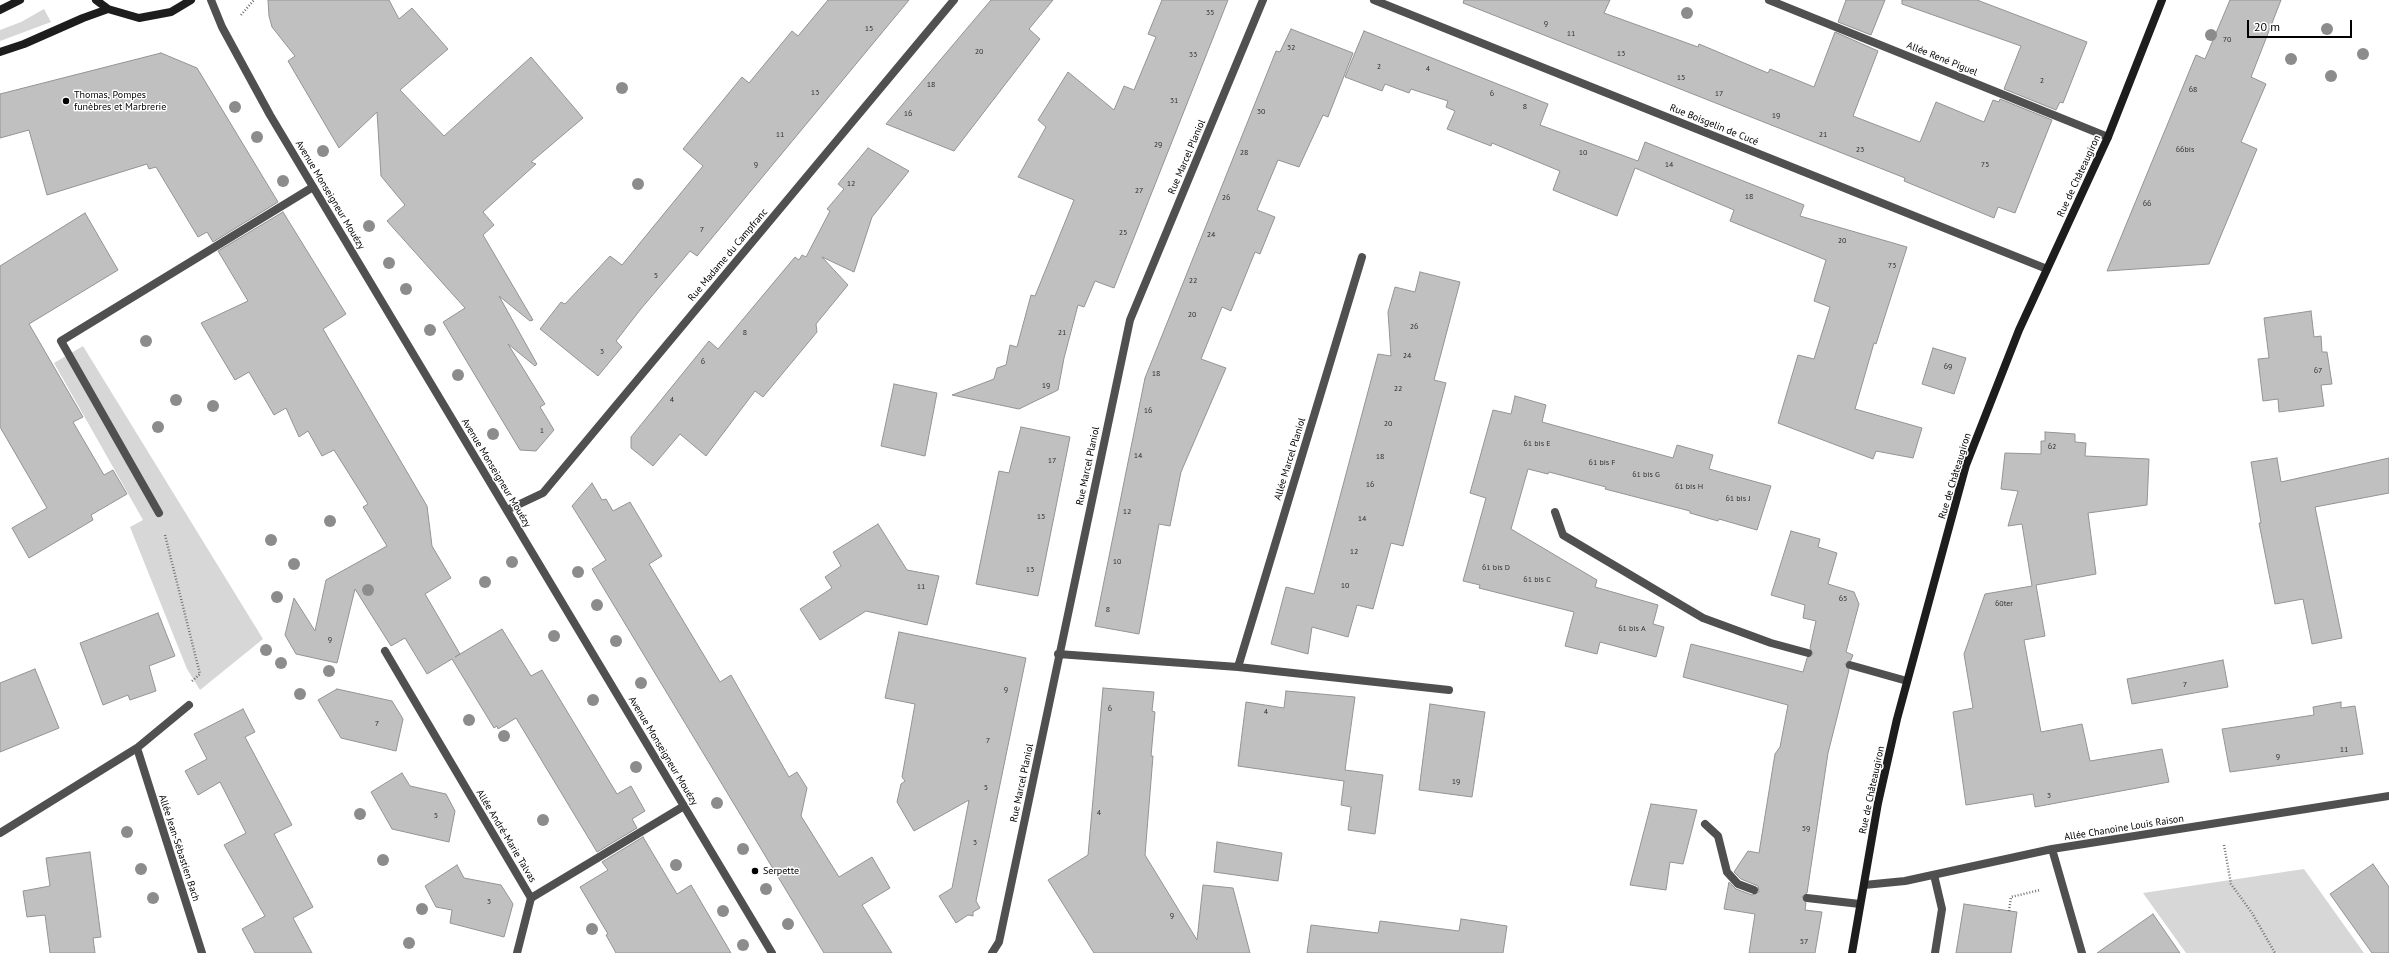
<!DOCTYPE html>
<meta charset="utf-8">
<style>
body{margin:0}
#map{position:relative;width:2389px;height:953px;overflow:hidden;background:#fff;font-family:"PT Sans",sans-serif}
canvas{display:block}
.scale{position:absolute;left:2247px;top:20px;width:105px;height:18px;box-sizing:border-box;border:2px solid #000;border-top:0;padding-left:5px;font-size:12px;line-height:14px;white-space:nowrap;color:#000;-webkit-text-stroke:3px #fff;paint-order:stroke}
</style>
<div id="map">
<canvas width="2389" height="953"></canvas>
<div class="scale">20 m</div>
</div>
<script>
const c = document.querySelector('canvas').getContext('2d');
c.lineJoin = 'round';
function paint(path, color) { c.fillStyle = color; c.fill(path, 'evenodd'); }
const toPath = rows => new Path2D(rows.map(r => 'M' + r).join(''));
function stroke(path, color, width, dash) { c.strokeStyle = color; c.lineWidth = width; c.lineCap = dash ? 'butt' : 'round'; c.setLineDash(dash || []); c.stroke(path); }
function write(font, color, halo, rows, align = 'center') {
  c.font = font + ' "PT Sans",sans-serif'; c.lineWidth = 3; c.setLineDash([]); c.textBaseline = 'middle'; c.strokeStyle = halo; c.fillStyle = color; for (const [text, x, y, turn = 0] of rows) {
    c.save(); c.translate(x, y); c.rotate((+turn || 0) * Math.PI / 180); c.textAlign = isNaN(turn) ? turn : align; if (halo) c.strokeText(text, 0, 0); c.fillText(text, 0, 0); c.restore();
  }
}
const green = toPath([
 [44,9,51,22,0,41,0,30,21,22],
 [83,346,263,639,200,690,187,669,130,527,143,520,54,363],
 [2304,869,2364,953,2186,953,2143,893]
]);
const building = toPath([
 [268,0,389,0,399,19,412,8,448,49,400,90,444,136,531,57,583,118,531,162,536,164,483,212,494,225,483,235,533,320,530,321,499,296,537,364,535,366,508,344,545,404,540,407,554,430,536,451,520,450,443,322,465,308,387,221,405,205,381,176,377,112,339,148,288,61,295,56,272,27,269,16,268,0],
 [828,0,909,0,697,256,690,251,640,310,616,341,622,347,598,376,540,329,561,302,565,304,610,256,622,265,703,166,683,149,742,77,749,83,792,31,798,36,828,0],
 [991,0,1053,0,1029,29,1040,39,954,151,886,124,991,0],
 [1162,0,1228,0,1114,288,1095,281,1084,307,1078,305,1064,358,1058,390,1019,409,952,395,994,379,997,368,1006,365,1010,345,1017,347,1031,295,1035,296,1074,200,1018,177,1046,127,1038,120,1068,72,1114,110,1124,86,1134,90,1156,37,1148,34,1162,0],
 [1464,0,1610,0,1604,13,1698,47,1699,44,1768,73,1770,69,1814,87,1835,32,1878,51,1853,116,1920,142,1936,102,1984,122,1993,100,1999,102,2000,99,2052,120,2015,213,1998,207,1994,218,1904,181,1905,178,1463,3,1464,0],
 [1846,0,1885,0,1871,35,1838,22,1846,0],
 [1902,0,1977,0,2087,42,2063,103,2060,102,2056,110,2004,89,2021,46,1902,4,1902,0],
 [2230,0,2281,0,2251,77,2266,84,2241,142,2257,149,2209,264,2107,271,2196,55,2205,59,2230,0],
 [1291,29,1353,53,1328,117,1323,115,1299,167,1278,160,1257,210,1275,217,1260,254,1255,252,1231,311,1222,307,1201,359,1226,368,1181,472,1170,526,1159,524,1139,634,1095,626,1145,378,1276,51,1280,52,1291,29],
 [1364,31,1548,104,1540,125,1638,161,1645,142,1804,205,1800,216,1907,247,1876,344,1874,343,1855,409,1922,428,1913,458,1876,451,1873,459,1778,423,1798,355,1814,359,1830,307,1814,301,1826,260,1730,221,1734,210,1635,168,1617,216,1553,190,1560,171,1492,143,1491,146,1447,129,1455,111,1446,107,1448,101,1411,89,1409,93,1385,84,1382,91,1345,77,1364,31],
 [161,53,197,68,278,202,213,242,207,232,198,237,156,167,149,169,147,164,47,195,29,130,0,138,0,94,161,53],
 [868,148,909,171,872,217,854,272,822,257,848,285,816,324,817,332,763,397,755,391,706,456,680,434,653,466,631,448,631,437,709,341,718,349,795,257,799,260,802,255,806,257,830,211,827,209,844,189,838,184,868,148],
 [283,212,346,314,323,329,427,506,432,546,451,578,425,594,460,654,455,657,502,629,531,676,542,670,617,794,631,786,645,811,632,819,637,828,597,852,516,718,498,729,497,726,494,728,452,659,427,674,405,638,391,646,355,589,337,663,296,654,285,635,294,598,315,631,326,580,387,546,363,507,368,504,334,450,322,456,308,431,299,437,286,408,274,415,249,372,235,380,201,323,248,301,218,251,283,212],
 [85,213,118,270,29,324,83,417,73,422,104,475,113,470,127,494,91,515,93,520,29,558,12,528,47,508,0,427,0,266,85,213],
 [1420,272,1460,282,1434,380,1446,383,1403,546,1391,543,1373,609,1357,605,1348,637,1312,627,1308,654,1271,644,1286,587,1314,594,1378,354,1391,356,1388,312,1395,287,1415,292,1420,272],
 [2311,311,2314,337,2321,336,2322,352,2327,352,2332,384,2321,385,2324,406,2279,412,2278,399,2263,401,2258,359,2269,358,2264,318,2311,311],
 [1933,348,1966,358,1954,394,1922,384,1933,348],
 [894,384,937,393,925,456,881,446,894,384],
 [1515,396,1546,405,1542,422,1673,458,1677,445,1713,455,1709,469,1771,486,1757,530,1719,519,1718,521,1690,513,1690,511,1605,489,1606,487,1549,472,1548,474,1528,469,1511,529,1597,580,1595,587,1658,605,1653,624,1664,627,1656,657,1600,642,1597,654,1565,646,1574,612,1479,588,1480,585,1463,581,1486,498,1470,493,1493,410,1511,414,1515,396],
 [1021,427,1070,437,1038,596,976,584,999,471,1009,473,1021,427],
 [2045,432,2075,434,2075,442,2086,443,2085,456,2149,459,2147,505,2088,513,2096,574,2036,585,2045,636,2024,640,2041,732,2082,724,2090,761,2162,749,2169,782,2035,807,2033,794,1966,805,1953,712,1973,708,1964,654,1985,594,2032,586,2022,524,2008,526,2018,491,2001,489,2005,453,2041,454,2041,441,2045,441,2045,432],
 [2277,458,2281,482,2389,458,2389,493,2315,507,2342,638,2312,644,2303,599,2275,604,2259,523,2261,523,2251,462,2277,458],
 [592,483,602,500,606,499,613,511,630,502,662,556,649,564,720,682,731,675,789,777,797,772,807,788,801,816,839,877,872,857,890,888,862,905,892,953,824,953,592,569,606,560,572,506,592,483],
 [878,524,907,570,939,576,927,625,866,611,820,640,800,609,832,588,825,577,841,566,833,552,878,524],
 [1791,531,1820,539,1818,547,1837,553,1828,584,1854,592,1859,604,1846,652,1853,655,1851,660,1845,664,1849,670,1828,753,1807,893,1802,897,1806,903,1805,910,1822,912,1815,953,1749,953,1755,914,1724,909,1729,882,1736,889,1752,895,1759,892,1758,886,1741,879,1734,872,1748,851,1759,853,1775,754,1780,747,1788,705,1683,677,1691,644,1803,672,1807,658,1813,654,1810,648,1816,621,1803,618,1805,605,1771,595,1791,531],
 [158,613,175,656,149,666,156,691,130,700,128,695,103,705,80,643,158,613],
 [899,632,1026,658,976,901,980,908,973,912,973,916,968,915,956,923,939,896,952,888,969,800,914,831,897,802,901,784,905,781,902,777,915,704,885,698,899,632],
 [2223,660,2228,687,2132,704,2127,679,2223,660],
 [35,669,59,728,0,752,0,683,35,669],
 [1103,688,1154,692,1152,711,1155,712,1151,756,1153,756,1145,855,1197,940,1203,885,1233,888,1250,953,1094,953,1048,880,1088,855,1103,688],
 [337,689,392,701,403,719,396,751,341,738,318,700,337,689],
 [1286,691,1355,697,1345,770,1383,775,1375,834,1348,830,1351,807,1341,805,1344,781,1238,766,1246,702,1284,708,1286,691],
 [2341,702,2341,708,2355,706,2363,754,2230,772,2222,729,2314,715,2313,707,2341,702],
 [1430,704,1485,712,1472,797,1419,790,1430,704],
 [243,709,255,732,245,737,292,825,274,834,313,907,293,918,312,953,255,953,242,929,265,916,224,845,246,833,220,782,198,795,185,771,207,759,194,734,243,709],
 [402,773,410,786,446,794,455,811,449,842,392,829,371,792,402,773],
 [1651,804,1697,810,1683,864,1670,862,1666,890,1630,885,1651,804],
 [643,837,677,894,691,885,731,953,616,953,606,935,608,934,580,887,608,870,602,862,643,837],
 [1217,842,1282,853,1278,881,1214,872,1217,842],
 [90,852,101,937,93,938,95,953,50,953,45,915,27,917,23,891,50,886,46,858,90,852],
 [2373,864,2389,887,2389,953,2372,953,2330,894,2373,864],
 [457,865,464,878,501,885,513,904,504,937,450,923,452,910,436,907,425,886,457,865],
 [1964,904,2017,912,2011,953,1956,953,1964,904],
 [2153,914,2180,953,2097,953,2153,914],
 [1461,919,1507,926,1503,953,1307,953,1311,925,1378,933,1380,921,1459,931,1461,919]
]);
const path = toPath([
 [241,15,254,0],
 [165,535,200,674,191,682],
 [2224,845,2231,884,2252,913,2275,953],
 [2009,911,2011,897,2040,890]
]);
const service = toPath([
 [1555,512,1563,535,1703,618,1771,643,1808,653],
 [159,513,61,341,313,187],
 [1850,665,1907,681],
 [1705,824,1718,836,1727,872,1738,884,1754,890],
 [1934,875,1942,909,1935,953],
 [1807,898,1860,904],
 [517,953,531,898]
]);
const minor = toPath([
 [1374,0,2047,269],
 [1769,0,2108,137],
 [507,510,543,493,954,0],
 [385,651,531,898,684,806],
 [1058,654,1238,667,1449,690],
 [1238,667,1362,257],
 [137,748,202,953],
 [0,833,137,748,189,705],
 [2052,849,2082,953],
 [1864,885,1905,881,2052,849,2389,796],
 [992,953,999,942,1130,320,1263,0]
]);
const tertiary = toPath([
 [211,0,222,27,270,115,772,953]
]);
const secondary = toPath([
 [96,0,108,9,139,18,171,12,191,0],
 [0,10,20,0],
 [0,52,24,44,83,18,108,9],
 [1852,953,1878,803,1897,719,1966,465,2019,330,2108,137,2162,0]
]);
const trees = [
 [1687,13],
 [2327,29],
 [2211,35],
 [2363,54],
 [2291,59],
 [2331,76],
 [622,88],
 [235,107],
 [257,137],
 [323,151],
 [283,181],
 [638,184],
 [369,226],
 [389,263],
 [406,289],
 [430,330],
 [146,341],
 [458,375],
 [176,400],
 [213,406],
 [158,427],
 [493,434],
 [330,521],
 [271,540],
 [512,562],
 [294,564],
 [578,572],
 [485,582],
 [368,590],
 [277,597],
 [597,605],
 [554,636],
 [616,641],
 [266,650],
 [281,663],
 [329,671],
 [641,683],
 [300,694],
 [593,700],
 [469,720],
 [504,736],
 [636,767],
 [717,803],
 [360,814],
 [543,820],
 [127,832],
 [743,849],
 [383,860],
 [676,865],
 [141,869],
 [766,889],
 [153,898],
 [422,909],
 [723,911],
 [788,924],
 [592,929],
 [409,943],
 [743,945]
];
const markers = [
 [66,101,4,"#000"],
 [755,871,4,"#000"]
];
const numberNames = [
 ["35",1210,13],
 ["9",1546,24],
 ["15",869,29],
 ["11",1571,34],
 ["70",2227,40],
 ["32",1291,48],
 ["20",979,52],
 ["13",1621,54],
 ["33",1193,55],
 ["2",1379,67],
 ["4",1428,69],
 ["15",1681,78],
 ["2",2042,81],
 ["18",931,85],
 ["68",2193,90],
 ["13",815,93],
 ["6",1492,94],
 ["17",1719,94],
 ["31",1174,101],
 ["8",1525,107],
 ["30",1261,112],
 ["16",908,114],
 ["19",1776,116],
 ["11",780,135],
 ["21",1823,135],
 ["29",1158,145],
 ["23",1860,150],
 ["66bis",2185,150],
 ["28",1244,153],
 ["10",1583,153],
 ["9",756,165],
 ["14",1669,165],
 ["75",1985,165],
 ["12",851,184],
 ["27",1139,191],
 ["18",1749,197],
 ["26",1226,198],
 ["66",2147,204],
 ["7",702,230],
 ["25",1123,233],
 ["24",1211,235],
 ["20",1842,241],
 ["73",1892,266],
 ["5",656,276],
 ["22",1193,281],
 ["20",1192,315],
 ["26",1414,327],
 ["8",745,333],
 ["21",1062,333],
 ["3",602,352],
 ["24",1407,356],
 ["6",703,362],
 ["69",1948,367],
 ["67",2318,371],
 ["18",1156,374],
 ["19",1046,386],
 ["22",1398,389],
 ["4",672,400],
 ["16",1148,411],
 ["20",1388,424],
 ["1",542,431],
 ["61 bis E",1537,444],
 ["62",2052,447],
 ["14",1138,456],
 ["18",1380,457],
 ["17",1052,461],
 ["61 bis F",1602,463],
 ["61 bis G",1646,475],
 ["16",1370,485],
 ["61 bis H",1689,487],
 ["61 bis J",1738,499],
 ["12",1127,512],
 ["15",1041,517],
 ["14",1362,519],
 ["12",1354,552],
 ["10",1117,562],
 ["61 bis D",1496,568],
 ["13",1030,570],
 ["61 bis C",1537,580],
 ["10",1345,586],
 ["11",921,587],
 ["65",1843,599],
 ["60ter",2004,604],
 ["8",1108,610],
 ["61 bis A",1632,629],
 ["9",330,640],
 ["7",2185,685],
 ["9",1006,690],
 ["6",1110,709],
 ["4",1266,712],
 ["7",377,724],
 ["7",988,741],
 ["11",2344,750],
 ["9",2278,757],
 ["19",1456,782],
 ["5",986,788],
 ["3",2049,796],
 ["4",1099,813],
 ["5",436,816],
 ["59",1806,829],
 ["3",975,843],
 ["3",489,902],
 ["9",1172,916],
 ["57",1804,942]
];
const streetNames = [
 ["Allée René Piguel",1942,59,22],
 ["Rue Boisgelin de Cucé",1714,125,22],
 ["Rue Marcel Planiol",1187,157,-67],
 ["Rue de Châteaugiron",2079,176,-65],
 ["Avenue Monseigneur Mouézy",330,195,59],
 ["Rue Madame du Campfranc",728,255,-50],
 ["Allée Marcel Planiol",1290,459,-73],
 ["Rue Marcel Planiol",1088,466,-78],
 ["Avenue Monseigneur Mouézy",496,473,59],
 ["Rue de Châteaugiron",1955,476,-73],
 ["Avenue Monseigneur Mouézy",663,751,59],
 ["Rue Marcel Planiol",1022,783,-78],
 ["Rue de Châteaugiron",1872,790,-78],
 ["Allée Chanoine Louis Raison",2124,828,-9],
 ["Allée André-Marie Talvas",506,836,59],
 ["Allée Jean-Sébastien Bach",179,848,72]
];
const poiNames = [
 ["Thomas, Pompes",74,95],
 ["funèbres et Marbrerie",74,107],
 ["Serpette",763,871]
];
paint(green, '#d7d7d7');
paint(building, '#c0c0c0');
stroke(building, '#949494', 1);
stroke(path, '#727272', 2.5, [1, 2]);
stroke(service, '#505050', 8);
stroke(minor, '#505050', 8);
stroke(tertiary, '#505050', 8);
stroke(secondary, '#1d1d1d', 8);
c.fillStyle = '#8c8c8c';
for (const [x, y] of trees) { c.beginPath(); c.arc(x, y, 6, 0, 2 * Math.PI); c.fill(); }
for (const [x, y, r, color] of markers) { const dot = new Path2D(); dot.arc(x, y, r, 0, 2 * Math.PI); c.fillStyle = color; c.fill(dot); stroke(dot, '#fff', 1.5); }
write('8px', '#303030', null, numberNames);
write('10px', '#000', '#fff', streetNames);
write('10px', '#000', '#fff', poiNames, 'left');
</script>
